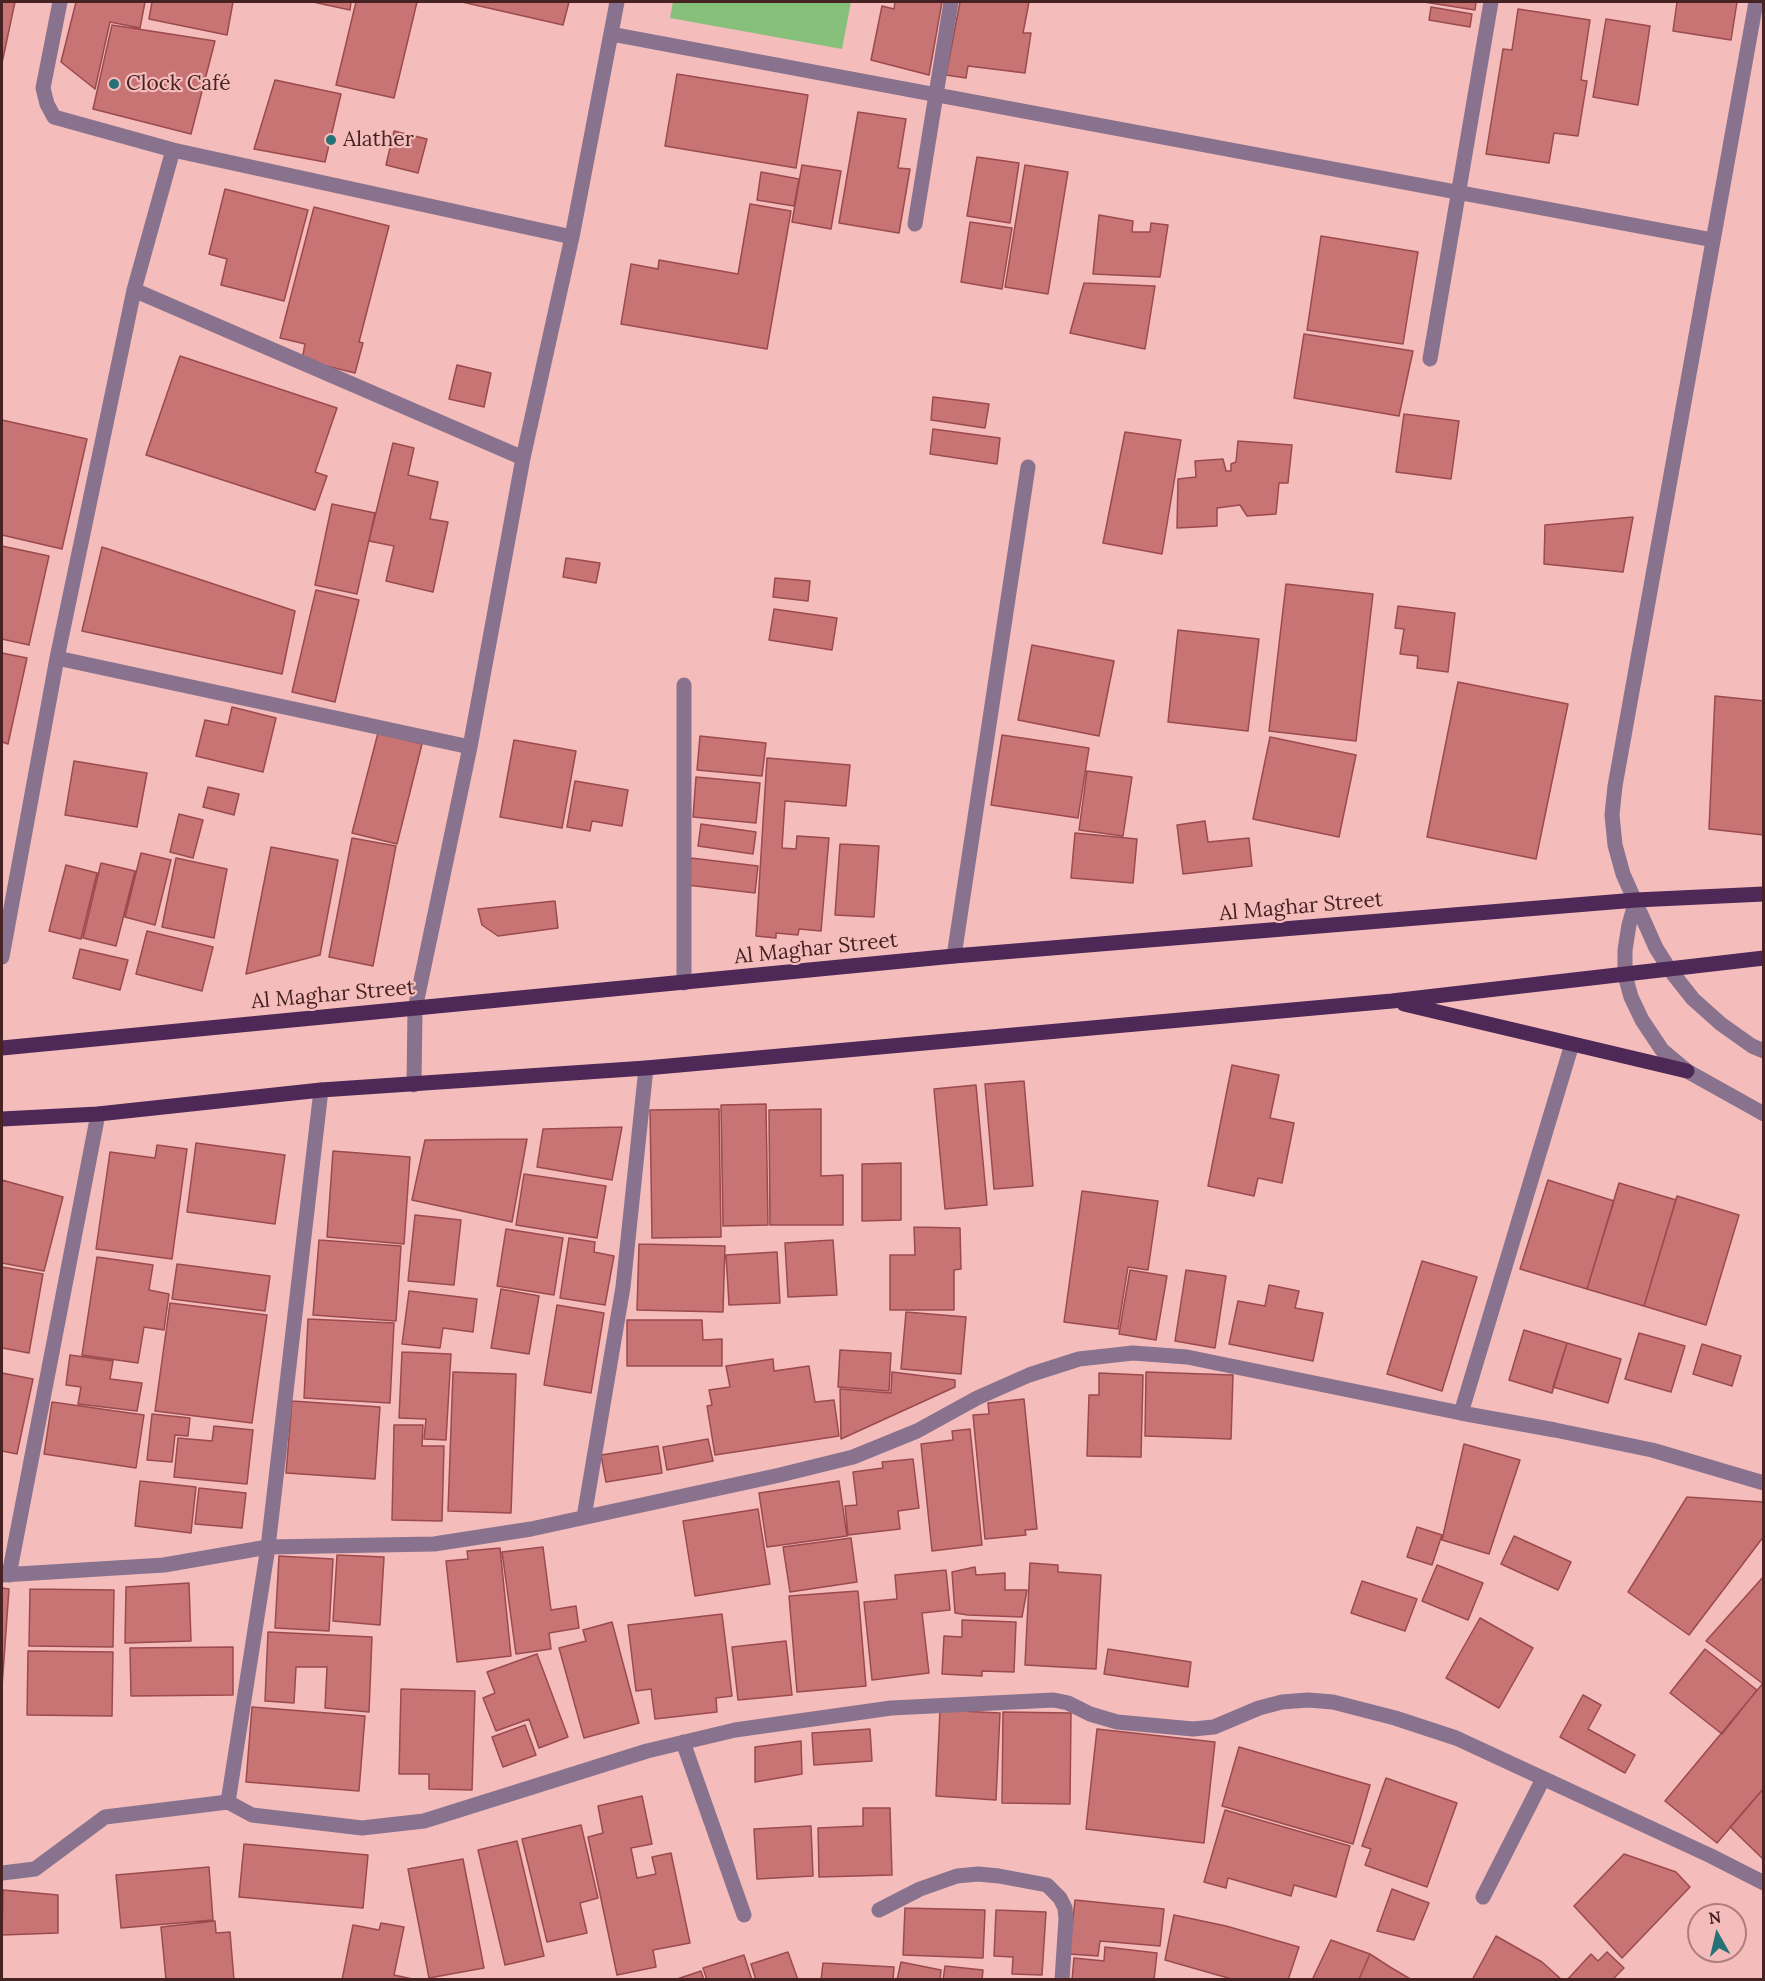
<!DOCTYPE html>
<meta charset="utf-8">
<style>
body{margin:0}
#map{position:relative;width:1765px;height:1981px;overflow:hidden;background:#f4bcbb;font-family:Lora,serif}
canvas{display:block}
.frame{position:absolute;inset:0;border:3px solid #462223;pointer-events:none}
.north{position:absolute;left:1687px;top:1903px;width:60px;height:60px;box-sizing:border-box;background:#f4bcbb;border:2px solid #ae7e7e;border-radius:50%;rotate:352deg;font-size:16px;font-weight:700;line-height:24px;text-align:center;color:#462223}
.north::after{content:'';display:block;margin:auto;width:21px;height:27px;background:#267175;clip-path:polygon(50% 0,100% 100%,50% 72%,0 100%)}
</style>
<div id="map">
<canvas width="1765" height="1981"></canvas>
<div class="frame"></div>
<div class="north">N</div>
</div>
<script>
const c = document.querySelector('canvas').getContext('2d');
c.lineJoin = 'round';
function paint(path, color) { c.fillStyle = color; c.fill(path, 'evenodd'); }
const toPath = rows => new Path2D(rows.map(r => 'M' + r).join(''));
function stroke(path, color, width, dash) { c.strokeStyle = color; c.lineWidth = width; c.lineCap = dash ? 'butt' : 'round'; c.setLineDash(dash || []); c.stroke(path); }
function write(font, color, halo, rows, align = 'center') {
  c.font = font + ' Lora,serif'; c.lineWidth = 4.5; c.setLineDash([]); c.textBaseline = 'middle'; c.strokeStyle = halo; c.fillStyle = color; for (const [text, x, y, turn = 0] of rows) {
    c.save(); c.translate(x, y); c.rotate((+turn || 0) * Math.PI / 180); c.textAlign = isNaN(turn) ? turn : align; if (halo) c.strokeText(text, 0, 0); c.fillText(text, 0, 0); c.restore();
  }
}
const green = toPath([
 [673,2,851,2,842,49,670,18]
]);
const building = toPath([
 [2,2,15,2,2,63,2,2],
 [76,2,145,2,140,28,110,22,95,89,61,62,76,2],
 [152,2,233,2,227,35,149,19,152,2],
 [313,2,351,2,350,10,313,2],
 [356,2,417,2,394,98,336,85,356,2],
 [462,2,569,2,563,25,462,2],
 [895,2,942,2,929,75,871,60,882,6,894,9,895,2],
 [960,2,1029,2,1023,33,1031,33,1025,73,968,66,966,78,946,75,960,2],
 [1424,2,1476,2,1475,10,1424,2],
 [1677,2,1737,2,1731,40,1673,31,1677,2],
 [1431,7,1472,14,1470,27,1429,20,1431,7],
 [1518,9,1590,20,1581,80,1587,81,1578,136,1554,133,1549,163,1486,154,1503,49,1512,50,1518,9],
 [1606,19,1650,26,1638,105,1593,97,1606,19],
 [112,25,215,41,191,134,93,109,112,25],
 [677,74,808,95,796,168,665,146,677,74],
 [275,80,341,94,325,162,254,149,275,80],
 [858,112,906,119,898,168,910,169,899,233,839,223,858,112],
 [394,131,427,139,418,173,386,165,394,131],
 [977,157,1019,163,1010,223,967,216,977,157],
 [802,165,841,171,831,229,792,222,802,165],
 [1025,165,1068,172,1048,294,1005,287,1025,165],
 [761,172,799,179,794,206,757,200,761,172],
 [225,189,308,210,284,301,221,285,227,259,209,254,225,189],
 [750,204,791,211,767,349,621,324,631,264,658,269,659,260,738,274,750,204],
 [314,207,389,226,359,342,363,343,355,373,302,360,305,344,280,338,314,207],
 [1099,215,1133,221,1132,232,1150,232,1151,223,1168,225,1160,277,1093,274,1099,215],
 [970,222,1012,228,1002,289,961,282,970,222],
 [1321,236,1418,252,1403,344,1307,330,1321,236],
 [1084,283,1155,286,1145,349,1070,333,1084,283],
 [1304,334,1413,351,1399,416,1294,398,1304,334],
 [180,356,337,408,315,472,327,476,315,510,146,455,180,356],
 [457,365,491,373,484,407,449,399,457,365],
 [933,397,989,404,985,428,931,420,933,397],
 [1404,414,1459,421,1451,479,1396,472,1404,414],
 [2,420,87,439,62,549,2,535,2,420],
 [933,429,1000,438,997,464,930,454,933,429],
 [1125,432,1181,440,1162,554,1103,543,1125,432],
 [1238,441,1292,445,1288,483,1279,483,1276,514,1247,516,1240,505,1217,508,1217,526,1177,528,1178,479,1196,477,1195,461,1223,459,1226,471,1231,471,1231,464,1236,462,1238,441],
 [393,443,414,448,408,475,438,482,430,519,448,522,433,592,386,581,394,546,369,541,393,443],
 [332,504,375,513,357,594,315,585,332,504],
 [1633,517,1623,572,1544,564,1545,525,1633,517],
 [2,546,49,556,29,645,2,639,2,546],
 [102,547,295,611,282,674,82,631,102,547],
 [566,558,600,563,596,583,563,577,566,558],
 [775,578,810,581,808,601,773,597,775,578],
 [1286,584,1373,594,1356,741,1269,731,1286,584],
 [316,590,359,600,335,702,292,692,316,590],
 [1398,606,1455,613,1448,672,1417,668,1418,656,1400,654,1404,629,1395,628,1398,606],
 [774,609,837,618,832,650,769,640,774,609],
 [1178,630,1259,639,1248,731,1168,722,1178,630],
 [1032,645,1114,661,1099,736,1018,720,1032,645],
 [2,653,27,658,8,744,2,742,2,653],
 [1458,682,1568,704,1536,859,1427,837,1458,682],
 [1715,696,1764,701,1764,835,1709,829,1715,696],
 [232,707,276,718,263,772,196,756,205,720,228,725,232,707],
 [378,733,422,744,397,844,352,833,378,733],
 [1002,735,1089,748,1078,818,991,805,1002,735],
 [700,736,766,743,762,776,697,770,700,736],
 [1270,737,1356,755,1339,837,1253,819,1270,737],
 [514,740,576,751,562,828,500,817,514,740],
 [767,758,850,765,846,806,785,801,782,848,796,849,797,836,829,838,821,931,799,929,798,935,776,933,776,938,756,936,767,758],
 [74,761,147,773,137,827,65,815,74,761],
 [1087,771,1132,777,1123,836,1079,830,1087,771],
 [696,777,760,783,756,823,693,817,696,777],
 [575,781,628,790,622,826,592,821,590,831,567,827,575,781],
 [208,787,239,794,234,815,203,807,208,787],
 [179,814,203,820,193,858,170,852,179,814],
 [1205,821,1208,842,1249,838,1252,866,1183,874,1177,825,1205,821],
 [701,824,756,832,753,854,698,846,701,824],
 [1075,833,1137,839,1133,883,1071,878,1075,833],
 [352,838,396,846,373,966,329,957,352,838],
 [840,844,879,846,874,917,835,915,840,844],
 [271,847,338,860,320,955,246,974,271,847],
 [141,853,171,860,155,925,125,917,141,853],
 [176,858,227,869,214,938,162,927,176,858],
 [691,858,758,866,755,893,687,885,691,858],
 [101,863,135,871,116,946,83,938,101,863],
 [66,865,97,873,81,939,49,931,66,865],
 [555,901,558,928,498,936,482,925,478,909,555,901],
 [147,931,213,947,202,991,136,974,147,931],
 [80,949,128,960,120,990,73,978,80,949],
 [1232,1065,1279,1075,1270,1118,1294,1123,1282,1183,1258,1178,1254,1196,1208,1186,1232,1065],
 [1024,1081,1033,1186,994,1189,985,1084,1024,1081],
 [976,1085,987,1205,945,1209,934,1089,976,1085],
 [766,1104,768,1225,723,1226,721,1105,766,1104],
 [719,1109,721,1237,652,1238,650,1110,719,1109],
 [821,1109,821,1176,843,1175,843,1225,770,1225,769,1110,821,1109],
 [622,1127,612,1180,537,1167,543,1129,622,1127],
 [527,1139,512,1222,412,1200,425,1140,527,1139],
 [196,1143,285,1155,275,1224,187,1212,196,1143],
 [157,1145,187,1149,172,1259,96,1249,110,1152,155,1158,157,1145],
 [333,1151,410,1157,404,1244,327,1237,333,1151],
 [901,1163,901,1220,862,1221,862,1164,901,1163],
 [524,1174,606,1186,597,1238,516,1225,524,1174],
 [2,1180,63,1197,44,1271,2,1263,2,1180],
 [1548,1180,1614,1201,1587,1289,1520,1269,1548,1180],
 [1619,1183,1676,1200,1644,1306,1587,1289,1619,1183],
 [1082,1191,1158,1201,1148,1270,1128,1267,1118,1329,1064,1322,1082,1191],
 [1677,1196,1739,1215,1706,1325,1644,1306,1677,1196],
 [415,1215,461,1220,454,1285,408,1281,415,1215],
 [914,1227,960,1228,961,1269,954,1270,954,1310,890,1310,890,1255,915,1255,914,1227],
 [506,1229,563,1238,554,1295,497,1286,506,1229],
 [569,1238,595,1242,594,1252,614,1256,605,1305,560,1298,569,1238],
 [319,1240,401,1246,396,1321,313,1315,319,1240],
 [833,1240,837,1295,788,1297,785,1243,833,1240],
 [639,1244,725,1246,723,1312,637,1310,639,1244],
 [777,1252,780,1303,729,1305,726,1255,777,1252],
 [97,1257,153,1265,149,1290,169,1294,164,1330,144,1327,138,1363,82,1355,97,1257],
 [1422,1261,1477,1277,1442,1391,1387,1374,1422,1261],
 [177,1264,270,1276,265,1311,172,1299,177,1264],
 [2,1267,43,1274,29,1353,2,1348,2,1267],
 [1130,1270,1167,1276,1156,1340,1119,1334,1130,1270],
 [1186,1270,1226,1276,1215,1348,1175,1341,1186,1270],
 [1269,1285,1299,1291,1295,1308,1323,1313,1313,1361,1229,1344,1238,1301,1265,1306,1269,1285],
 [501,1289,539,1296,529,1354,491,1348,501,1289],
 [409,1291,477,1299,473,1332,443,1328,440,1348,402,1344,409,1291],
 [170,1303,267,1315,252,1423,155,1411,170,1303],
 [557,1305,604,1313,591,1393,544,1385,557,1305],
 [906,1312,966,1317,961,1374,901,1369,906,1312],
 [308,1319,394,1323,390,1403,304,1398,308,1319],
 [627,1320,702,1320,703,1340,722,1339,722,1366,627,1366,627,1320],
 [1524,1330,1567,1343,1552,1393,1509,1380,1524,1330],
 [1639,1333,1685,1346,1671,1392,1625,1379,1639,1333],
 [1567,1343,1621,1359,1608,1403,1553,1387,1567,1343],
 [1702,1344,1741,1356,1732,1386,1693,1374,1702,1344],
 [840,1350,891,1353,889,1391,838,1387,840,1350],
 [402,1352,451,1354,446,1440,424,1439,426,1419,399,1418,402,1352],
 [70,1355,113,1361,110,1379,142,1383,137,1411,78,1404,81,1387,66,1385,70,1355],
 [773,1359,774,1371,809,1366,815,1402,834,1400,839,1436,715,1455,707,1406,712,1405,709,1390,730,1387,726,1366,773,1359],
 [453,1372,516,1374,511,1513,448,1511,453,1372],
 [892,1372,955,1380,955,1387,841,1439,840,1389,891,1393,892,1372],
 [1146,1372,1233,1375,1231,1439,1145,1436,1146,1372],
 [2,1373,33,1379,17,1454,2,1451,2,1373],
 [1099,1373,1143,1375,1141,1457,1087,1456,1089,1395,1099,1395,1099,1373],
 [1024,1399,1037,1529,1025,1530,1026,1535,985,1539,973,1415,989,1414,988,1403,1024,1399],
 [292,1401,380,1407,375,1479,286,1473,292,1401],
 [52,1402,144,1415,136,1468,44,1454,52,1402],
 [152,1414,190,1418,188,1436,175,1435,172,1462,147,1460,152,1414],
 [394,1425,423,1425,422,1446,444,1446,442,1521,392,1520,394,1425],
 [214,1426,253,1430,247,1484,174,1477,178,1438,212,1441,214,1426],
 [970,1429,982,1545,932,1551,921,1444,953,1440,952,1431,970,1429],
 [708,1439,713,1461,667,1470,663,1447,708,1439],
 [1464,1444,1520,1460,1489,1554,1442,1540,1464,1444],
 [658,1446,662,1473,606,1482,601,1455,658,1446],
 [913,1459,919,1508,898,1511,900,1529,848,1535,845,1506,857,1505,853,1472,883,1468,882,1462,913,1459],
 [140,1481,196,1487,191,1533,135,1526,140,1481],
 [839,1481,847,1536,767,1547,759,1493,839,1481],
 [199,1488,246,1493,242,1528,195,1524,199,1488],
 [1687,1497,1764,1502,1764,1536,1689,1635,1628,1592,1687,1497],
 [758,1509,770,1584,695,1596,683,1521,758,1509],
 [1417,1527,1442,1535,1432,1565,1407,1557,1417,1527],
 [1514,1536,1571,1562,1558,1590,1501,1564,1514,1536],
 [851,1538,857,1582,790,1592,783,1547,851,1538],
 [543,1547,551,1610,576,1606,579,1628,549,1633,551,1649,516,1654,502,1552,543,1547],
 [500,1548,511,1656,457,1662,446,1561,468,1559,467,1551,500,1548],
 [337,1555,384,1557,380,1625,333,1621,337,1555],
 [279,1556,333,1559,329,1631,275,1628,279,1556],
 [1030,1563,1058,1565,1058,1572,1101,1575,1096,1669,1025,1665,1030,1563],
 [1437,1565,1483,1583,1468,1620,1422,1601,1437,1565],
 [975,1567,976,1575,1005,1573,1005,1590,1027,1590,1022,1617,968,1615,955,1613,952,1572,975,1567],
 [946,1570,950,1610,922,1613,929,1673,872,1680,864,1602,897,1599,895,1575,946,1570],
 [1764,1576,1764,1682,1762,1683,1706,1641,1764,1576],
 [1362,1581,1417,1599,1405,1631,1351,1613,1362,1581],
 [189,1583,191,1641,125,1643,126,1587,189,1583],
 [2,1588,9,1589,2,1687,2,1588],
 [30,1589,114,1590,113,1647,29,1646,30,1589],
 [858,1591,866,1686,797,1692,789,1596,858,1591],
 [722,1614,732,1696,716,1698,717,1712,655,1719,651,1689,636,1691,628,1625,722,1614],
 [1480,1618,1533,1648,1499,1708,1446,1678,1480,1618],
 [962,1620,1016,1622,1014,1672,982,1671,982,1676,942,1674,944,1636,962,1637,962,1620],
 [612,1622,639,1723,584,1738,559,1648,586,1641,583,1630,612,1622],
 [268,1632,372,1637,369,1712,325,1708,327,1667,296,1667,294,1703,265,1701,268,1632],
 [786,1641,792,1695,738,1700,732,1647,786,1641],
 [233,1647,233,1695,131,1696,130,1648,233,1647],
 [1108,1649,1191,1662,1188,1687,1104,1674,1108,1649],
 [1705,1649,1757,1690,1722,1734,1670,1693,1705,1649],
 [28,1651,113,1652,112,1716,27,1715,28,1651],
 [537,1654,568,1737,539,1748,529,1719,496,1731,483,1698,495,1693,487,1672,537,1654],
 [1764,1682,1764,1788,1717,1843,1665,1801,1764,1682],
 [401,1689,475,1691,472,1790,429,1789,429,1774,399,1774,401,1689],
 [1583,1695,1601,1705,1588,1729,1635,1755,1625,1773,1560,1737,1583,1695],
 [252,1707,365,1716,359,1791,246,1782,252,1707],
 [940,1710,1000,1713,996,1800,936,1796,940,1710],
 [1003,1712,1071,1713,1070,1804,1002,1803,1003,1712],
 [525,1725,536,1755,503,1767,492,1737,525,1725],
 [870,1729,872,1761,814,1765,812,1733,870,1729],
 [1097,1729,1215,1742,1204,1843,1086,1829,1097,1729],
 [801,1741,802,1774,755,1782,755,1747,801,1741],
 [1239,1747,1370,1785,1353,1844,1222,1806,1239,1747],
 [1386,1778,1457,1803,1427,1887,1365,1865,1371,1849,1362,1846,1386,1778],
 [1764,1788,1764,1860,1730,1827,1764,1788],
 [642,1796,652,1844,631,1848,637,1878,656,1874,652,1857,671,1853,690,1943,653,1950,656,1967,617,1975,588,1837,603,1833,598,1806,642,1796],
 [863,1808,890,1808,892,1875,819,1877,818,1828,863,1826,863,1808],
 [1225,1810,1350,1846,1336,1897,1294,1885,1291,1896,1228,1878,1226,1888,1204,1882,1225,1810],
 [581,1825,598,1898,580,1903,587,1933,547,1942,522,1839,581,1825],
 [811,1826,813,1876,757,1879,754,1829,811,1826],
 [517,1841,544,1956,505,1965,478,1850,517,1841],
 [244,1844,368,1855,363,1908,239,1897,244,1844],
 [1624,1854,1676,1872,1690,1887,1622,1958,1574,1906,1624,1854],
 [463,1859,484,1968,429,1978,408,1869,463,1859],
 [209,1867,213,1920,121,1928,116,1875,209,1867],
 [1392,1889,1429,1903,1414,1940,1377,1931,1392,1889],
 [3,1890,58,1895,58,1933,2,1935,3,1890],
 [1075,1900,1164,1909,1160,1946,1100,1941,1098,1956,1069,1954,1075,1900],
 [905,1908,985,1910,983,1958,903,1955,905,1908],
 [996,1910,1046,1912,1042,1975,1012,1974,1013,1957,994,1956,996,1910],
 [1174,1915,1226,1926,1299,1947,1288,1980,1235,1980,1165,1960,1174,1915],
 [215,1921,216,1933,230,1932,234,1980,166,1980,161,1927,215,1921],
 [381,1923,404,1927,394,1975,417,1980,342,1980,353,1925,379,1930,381,1923],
 [1496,1936,1542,1962,1562,1980,1472,1980,1496,1936],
 [1331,1940,1370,1954,1359,1979,1361,1980,1312,1980,1331,1940],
 [1105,1947,1157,1953,1154,1980,1072,1980,1074,1958,1104,1961,1105,1947],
 [788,1952,798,1980,756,1980,751,1964,788,1952],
 [1607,1952,1624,1968,1612,1980,1567,1980,1591,1954,1598,1961,1607,1952],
 [1370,1954,1390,1967,1412,1980,1359,1979,1370,1954],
 [744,1955,752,1980,707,1980,703,1968,744,1955],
 [901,1962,941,1970,940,1980,897,1980,901,1962],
 [823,1963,894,1967,893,1980,821,1980,823,1963],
 [945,1966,983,1970,982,1980,943,1980,945,1966],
 [701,1971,704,1980,674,1980,701,1971]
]);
const minor = toPath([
 [60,2,43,88,47,104,54,117,173,150,572,237],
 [1756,2,1615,786,1612,815,1615,845,1623,874,1656,948,1670,970,1693,999,1721,1024,1752,1046,1764,1051],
 [611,34,1713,240],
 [915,224,951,2],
 [134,290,523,458],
 [1430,359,1491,2],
 [57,658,470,747],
 [684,685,684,983],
 [1636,900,1629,925,1625,950,1625,975,1631,997,1642,1020,1662,1050,1687,1071,1764,1114],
 [954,956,1028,467],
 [2,957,57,658,134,290,173,150],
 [414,1085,415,1009,470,747,523,458,572,237,617,2],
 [321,1090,268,1547,228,1802,252,1815,362,1828,424,1821,647,1751,735,1730,891,1708,1054,1700,1068,1703,1090,1714,1117,1722,1193,1729,1214,1727,1259,1708,1282,1702,1308,1700,1333,1702,1395,1718,1456,1738,1711,1856,1764,1883],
 [1461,1413,1572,1044],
 [584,1517,623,1287,646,1068],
 [2,1575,164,1565,268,1547,434,1544,531,1529,780,1475,853,1457,917,1431,977,1398,1029,1375,1079,1359,1133,1353,1187,1357,1461,1413,1555,1430,1652,1450,1764,1483],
 [9,1575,98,1114],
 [683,1742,744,1915],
 [2,1873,35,1869,105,1817,228,1802],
 [1483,1897,1543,1779],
 [879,1910,920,1889,957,1876,978,1874,999,1876,1047,1885,1060,1898,1065,1908,1066,1919,1062,1980]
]);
const major = toPath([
 [1404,1004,1687,1071],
 [2,1048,954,956,1636,900,1764,894],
 [2,1119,98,1114,321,1090,646,1068,1392,1001,1764,958]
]);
const markers = [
 [114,84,6,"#267175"],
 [331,140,6,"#267175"]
];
const poiNames = [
 ["Clock Café",126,84],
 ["Alather",343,140]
];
const streetNames = [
 ["Al Maghar Street",1301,907,-5],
 ["Al Maghar Street",816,949,-6],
 ["Al Maghar Street",333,995,-5]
];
paint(green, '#87c07a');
paint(building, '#c87374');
stroke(building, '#9b4a4d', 1.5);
stroke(minor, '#88728d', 15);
stroke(major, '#4e2857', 15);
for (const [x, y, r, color] of markers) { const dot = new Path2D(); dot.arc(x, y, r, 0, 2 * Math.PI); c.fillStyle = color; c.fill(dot); stroke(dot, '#f4bcbb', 2); }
write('21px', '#462223', '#f4bcbb', poiNames, 'left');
write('21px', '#462223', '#f4bcbb', streetNames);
</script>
